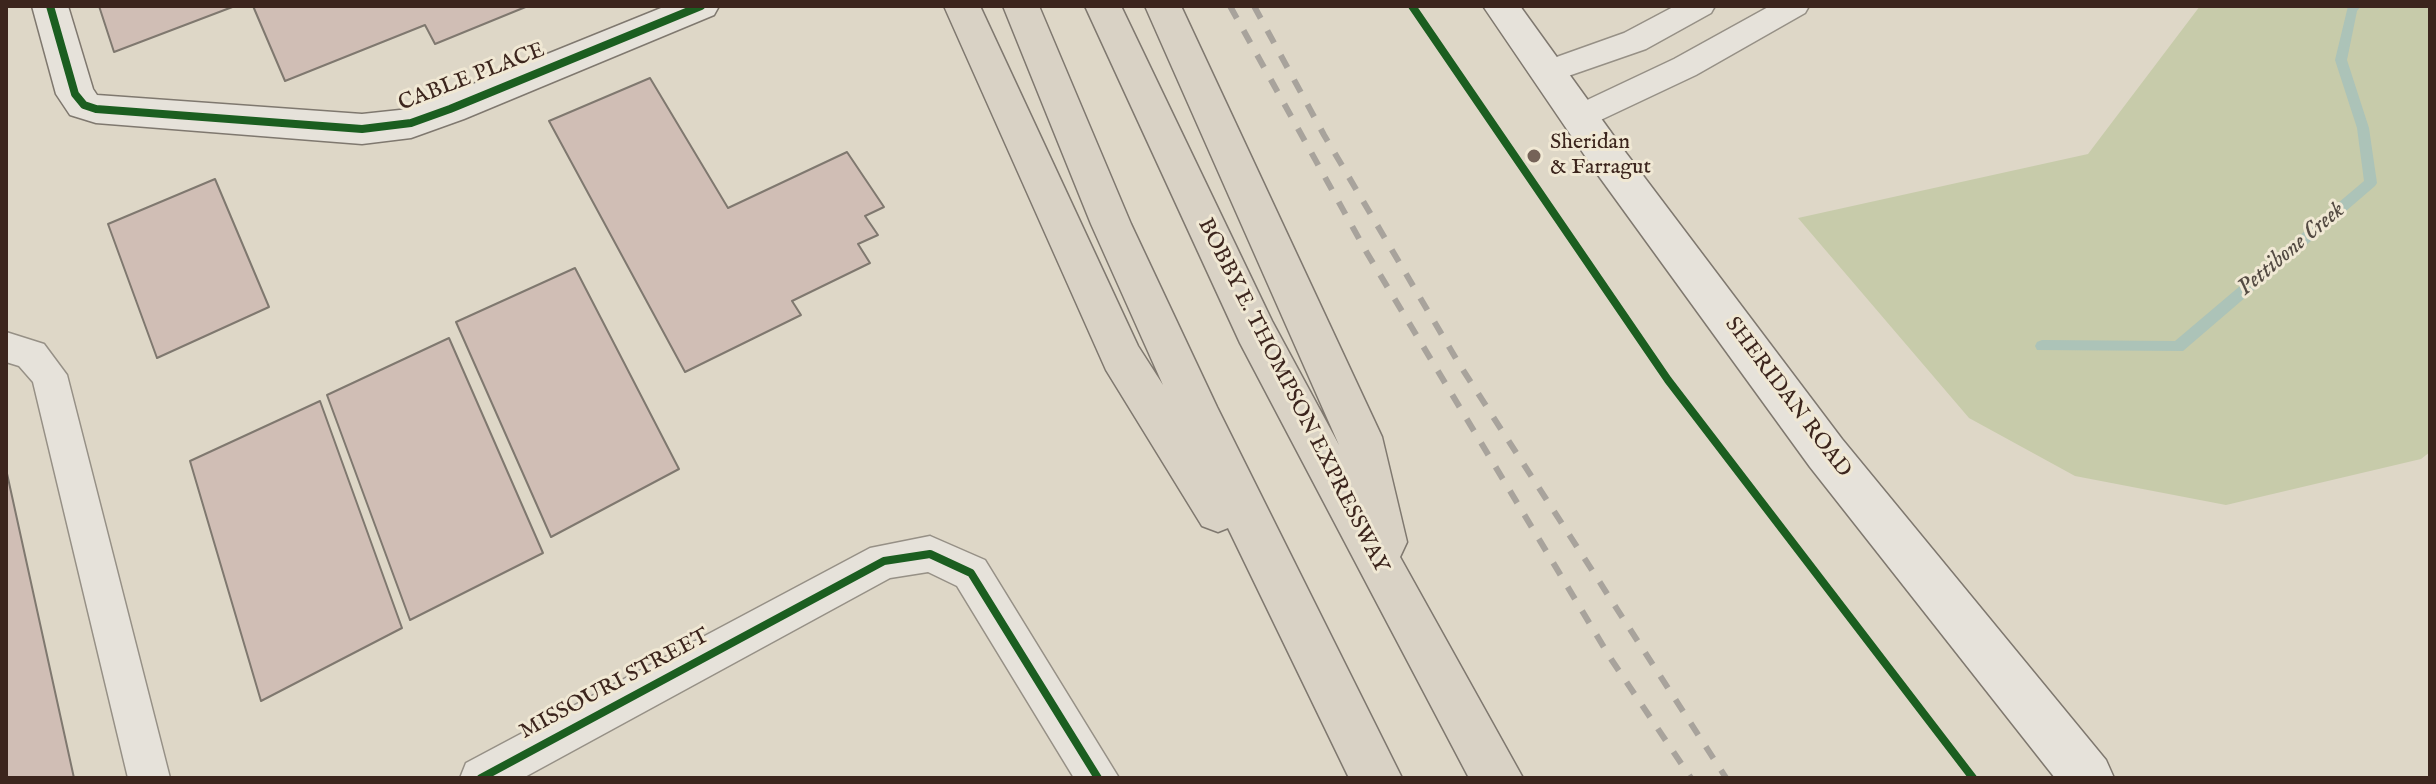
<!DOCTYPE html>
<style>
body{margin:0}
#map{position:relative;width:2436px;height:784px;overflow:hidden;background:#ded7c7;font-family:"IM FELL English",serif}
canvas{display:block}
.frame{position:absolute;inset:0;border:8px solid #3c251d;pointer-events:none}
</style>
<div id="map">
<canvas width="2436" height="784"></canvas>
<div class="frame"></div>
</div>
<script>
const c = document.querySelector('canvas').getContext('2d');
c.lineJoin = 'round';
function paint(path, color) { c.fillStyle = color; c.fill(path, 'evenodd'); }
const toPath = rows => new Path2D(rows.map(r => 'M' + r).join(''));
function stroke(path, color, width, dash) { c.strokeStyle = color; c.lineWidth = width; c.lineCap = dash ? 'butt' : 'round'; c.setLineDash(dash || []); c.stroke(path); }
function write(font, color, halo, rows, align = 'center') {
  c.font = font + ' "IM FELL English",serif'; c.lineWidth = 6; c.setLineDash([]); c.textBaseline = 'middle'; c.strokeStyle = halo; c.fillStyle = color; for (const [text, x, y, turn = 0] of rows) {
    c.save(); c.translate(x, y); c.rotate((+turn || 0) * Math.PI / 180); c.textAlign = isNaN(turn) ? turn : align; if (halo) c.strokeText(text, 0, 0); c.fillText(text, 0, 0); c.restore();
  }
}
const green = toPath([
 [2200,6,2430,6,2430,452,2421,459,2226,505,2075,476,1969,418,1798,218,2088,154]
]);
const stream = toPath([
 [2348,6,2361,6,2357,11,2347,60,2369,128,2377,183,2375,186,2183,351,2037,350,2035,346,2037,342,2042,340,2175,341,2364,181,2357,128,2335,60,2348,6]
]);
const building = toPath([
 [99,6,235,6,114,52,99,6],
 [253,6,528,6,435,44,425,25,285,81,253,6],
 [650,78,728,208,847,152,884,207,865,216,878,235,858,244,870,263,792,301,801,315,685,372,549,121,650,78],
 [215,179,269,307,157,358,108,224,215,179],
 [575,268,679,469,551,537,456,322,575,268],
 [449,338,543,553,410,620,327,395,449,338],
 [320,401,402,628,261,701,190,461,320,401],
 [6,469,74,778,6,778,6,469]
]);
const street = toPath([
 [1675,6,1715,6,1711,13,1646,49,1548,83,1537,80,1533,72,1537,64,1624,33,1675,6],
 [1770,6,1809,6,1805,13,1696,75,1590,125,1579,129,1568,125,1563,117,1568,109,1674,59,1770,6],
 [6,332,44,344,67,375,170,778,128,778,33,382,19,366,6,362,6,332],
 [930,536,985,560,1119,778,1074,778,957,586,928,572,890,578,523,778,460,778,466,763,870,548,930,536]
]);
const secondary = toPath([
 [32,6,68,6,93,89,97,95,362,114,409,109,436,99,666,6,719,6,714,15,464,119,411,138,362,144,96,123,70,115,56,94,32,6],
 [1483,6,1520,6,1626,153,1842,439,2106,760,2114,778,2055,778,1810,467,1598,175,1483,6]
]);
const highway = toPath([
 [944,6,980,6,1138,346,1163,385,1091,224,1003,6,1039,6,1131,224,1217,407,1402,778,1349,778,1228,528,1218,532,1202,526,1106,370,944,6],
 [1085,6,1121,6,1272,321,1339,445,1145,6,1181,6,1382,437,1407,542,1400,557,1523,778,1469,778,1240,343,1085,6]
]);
const rail = toPath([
 [1230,6,1367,253,1611,659,1691,778],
 [1254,6,1324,135,1461,367,1726,778]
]);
const cycleway = toPath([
 [50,6,75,94,84,105,96,109,362,129,411,123,450,109,701,6],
 [1412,6,1668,380,1973,778],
 [481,778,884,561,930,554,971,573,1098,778]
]);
const markers = [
 [1534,156,8,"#756358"]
];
const streetNames = [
 ["CABLE PLACE",472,78,-21],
 ["BOBBY E. THOMPSON EXPRESSWAY",1292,396,63],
 ["SHERIDAN ROAD",1787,398,53],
 ["MISSOURI STREET",615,685,-28]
];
const poiNames = [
 ["Sheridan",1550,143],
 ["& Farragut",1550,168]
];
const waterNames = [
 ["Pettibone Creek",2292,250,-40]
];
paint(green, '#c7cbaa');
paint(stream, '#acc3b8');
paint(building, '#d0beb5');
stroke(building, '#7f786f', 2);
stroke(street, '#969086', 3);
stroke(secondary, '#7f786f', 3);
stroke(highway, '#7f786f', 3);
paint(street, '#e6e2da');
paint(secondary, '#e6e2da');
paint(highway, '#d9d2c5');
stroke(rail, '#a8a39c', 6, [14, 14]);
stroke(cycleway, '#1b5e20', 8);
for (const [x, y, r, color] of markers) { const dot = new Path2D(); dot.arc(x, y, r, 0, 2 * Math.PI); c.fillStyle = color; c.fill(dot); stroke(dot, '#f0e8d4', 3); }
write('22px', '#3c251d', '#f0e8d4', streetNames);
write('22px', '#3c251d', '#f0e8d4', poiNames, 'left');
write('italic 24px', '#534a42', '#f0e8d4', waterNames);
</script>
